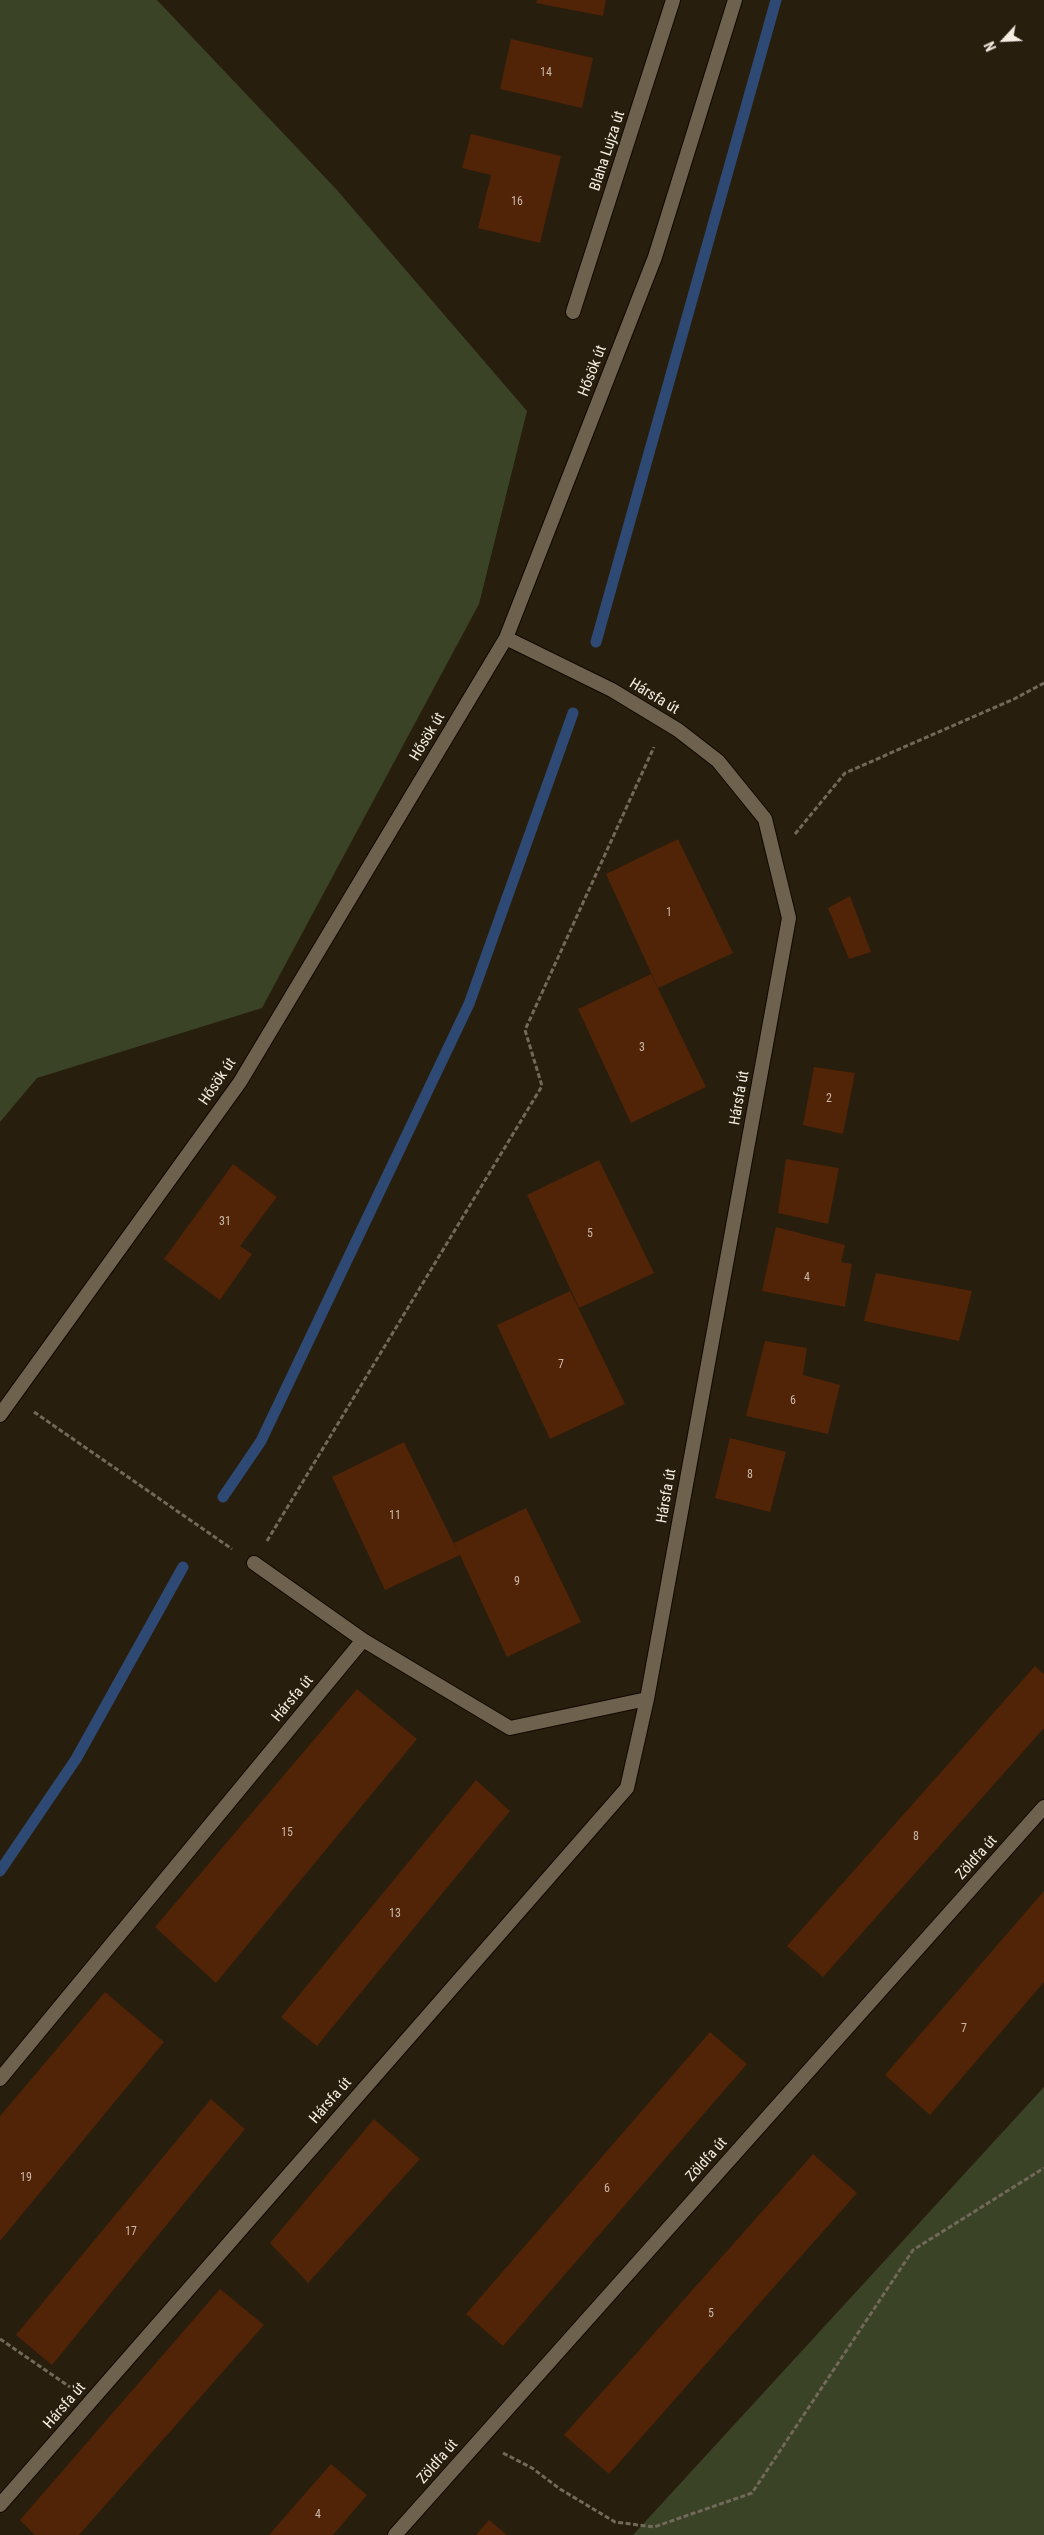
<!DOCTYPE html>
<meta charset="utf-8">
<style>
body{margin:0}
#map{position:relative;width:1044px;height:2535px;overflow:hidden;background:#281e0d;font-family:"Roboto Condensed",sans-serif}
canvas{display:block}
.north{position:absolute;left:979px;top:15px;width:50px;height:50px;-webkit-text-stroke:4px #281e0d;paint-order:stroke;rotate:245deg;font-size:14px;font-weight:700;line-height:20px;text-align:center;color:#f4ede2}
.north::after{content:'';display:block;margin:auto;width:18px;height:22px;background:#f4ede2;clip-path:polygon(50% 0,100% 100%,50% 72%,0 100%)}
</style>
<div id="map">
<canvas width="1044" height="2535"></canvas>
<div class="north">N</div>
</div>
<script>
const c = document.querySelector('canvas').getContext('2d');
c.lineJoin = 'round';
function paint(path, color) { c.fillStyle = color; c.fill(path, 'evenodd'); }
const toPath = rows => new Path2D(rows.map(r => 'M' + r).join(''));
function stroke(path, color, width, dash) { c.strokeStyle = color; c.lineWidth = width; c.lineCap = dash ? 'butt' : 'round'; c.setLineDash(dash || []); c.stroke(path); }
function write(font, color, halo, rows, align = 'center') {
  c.font = font + ' "Roboto Condensed",sans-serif'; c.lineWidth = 4; c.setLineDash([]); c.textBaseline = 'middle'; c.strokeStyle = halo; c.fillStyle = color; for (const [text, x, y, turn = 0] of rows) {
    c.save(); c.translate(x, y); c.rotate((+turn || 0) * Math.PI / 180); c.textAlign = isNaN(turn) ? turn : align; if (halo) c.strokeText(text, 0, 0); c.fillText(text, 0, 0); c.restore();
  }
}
const green = toPath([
 [0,0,157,0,336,189,527,411,479,604,262,1008,37,1078,0,1122],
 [1044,2087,1044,2535,633,2535]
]);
const stream = toPath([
 [596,642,776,0],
 [223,1497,261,1441,469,1004,573,713],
 [0,1871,76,1759,183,1567]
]);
const building = toPath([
 [537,0,606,0,603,16,536,3],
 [511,39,593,58,582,108,500,89],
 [471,134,561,156,540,243,478,228,491,175,462,168],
 [678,839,733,953,658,988,606,874],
 [850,896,871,952,849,959,828,908],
 [651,974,706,1087,631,1123,578,1009],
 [814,1067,855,1073,843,1134,803,1125],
 [786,1159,839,1168,828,1224,778,1213],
 [599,1160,654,1273,579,1308,527,1195],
 [233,1164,277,1197,240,1246,252,1254,220,1300,164,1259],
 [776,1227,845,1245,841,1262,852,1264,845,1307,762,1291],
 [876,1273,972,1291,959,1341,864,1321],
 [570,1291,625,1404,550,1439,497,1325],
 [765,1341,807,1348,803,1375,840,1385,828,1434,746,1416],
 [730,1438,786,1452,770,1512,715,1498],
 [404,1442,458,1552,454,1543,526,1508,581,1622,507,1657,460,1555,385,1590,332,1477],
 [1035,1666,1044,1674,1044,1728,823,1977,787,1946],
 [357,1689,417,1739,216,1983,155,1927],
 [476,1780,510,1811,317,2046,281,2017],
 [1044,1891,1044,1982,930,2115,885,2075],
 [105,1992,164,2042,0,2241,0,2116],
 [710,2032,747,2064,503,2346,466,2314],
 [211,2099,245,2129,52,2365,16,2335],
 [374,2119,420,2159,308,2283,270,2243],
 [813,2154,857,2193,609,2474,564,2435],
 [220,2289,264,2325,79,2535,35,2535,20,2520],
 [331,2464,367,2495,333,2535,269,2535],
 [489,2520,507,2535,476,2535]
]);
const path = toPath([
 [795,834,845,773,1014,699,1044,683],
 [34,1412,232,1549],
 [267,1541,542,1086,525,1030,654,747],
 [0,2339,70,2387],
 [503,2453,532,2468,560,2489,615,2522,654,2527,752,2493,913,2250,1044,2168]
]);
const minor = toPath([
 [573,312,673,0],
 [0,1415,240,1082,506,638,655,257,735,0],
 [254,1563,363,1640,510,1728,647,1699],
 [0,2079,363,1640],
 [0,2505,627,1788,647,1699,789,918,765,819,718,761,678,730,612,690,506,638],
 [395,2535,1044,1807]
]);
const numberNames = [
 ["14",546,73],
 ["16",517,202],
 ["1",669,913],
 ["3",642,1048],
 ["2",829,1099],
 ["31",225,1222],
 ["5",590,1234],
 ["4",807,1278],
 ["7",561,1365],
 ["6",793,1401],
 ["8",750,1475],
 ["11",395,1516],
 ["9",517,1582],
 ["15",287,1833],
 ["8",916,1837],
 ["13",395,1914],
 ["7",964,2029],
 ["19",26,2178],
 ["6",607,2189],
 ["17",131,2232],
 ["5",711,2314],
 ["4",318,2515]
];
const streetNames = [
 ["Blaha Lujza út",608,151,-72],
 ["Hősök út",593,371,-69],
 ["Hársfa út",654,697,31],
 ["Hősök út",428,737,-59],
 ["Hősök út",218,1082,-56],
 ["Hársfa út",740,1098,-80],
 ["Hársfa út",667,1496,-80],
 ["Hársfa út",293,1699,-50],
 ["Zöldfa út",977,1858,-48],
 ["Hársfa út",331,2101,-49],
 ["Zöldfa út",707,2160,-48],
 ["Hársfa út",65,2406,-49],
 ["Zöldfa út",438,2462,-49]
];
paint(green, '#3a4325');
stroke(stream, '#2e4973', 11);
paint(building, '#512307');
stroke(minor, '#110800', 16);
stroke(path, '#72695a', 3, [5, 2.5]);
stroke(minor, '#6e624f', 14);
write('12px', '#cbbaab', null, numberNames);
write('15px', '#f4ede2', '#281e0d', streetNames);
</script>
